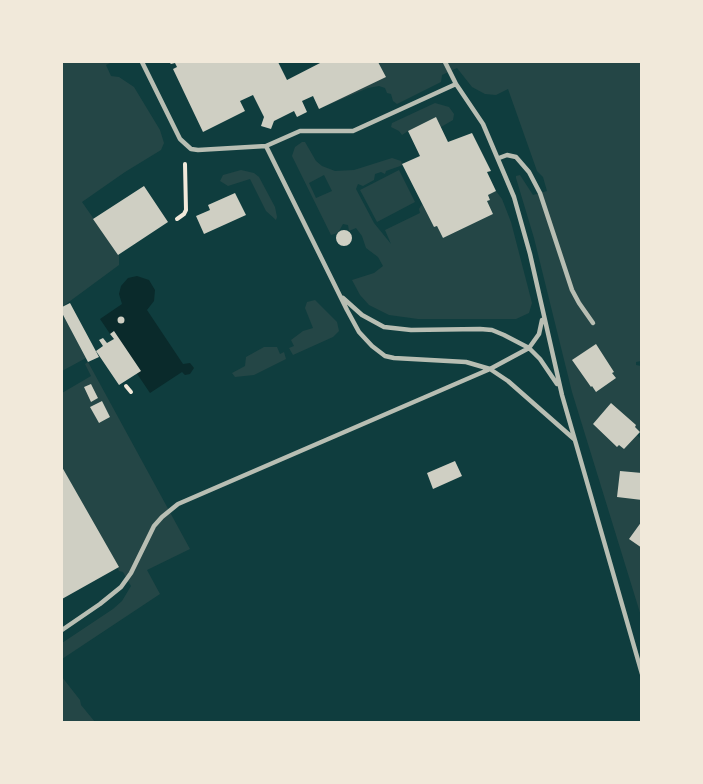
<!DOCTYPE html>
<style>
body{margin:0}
#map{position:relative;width:703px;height:784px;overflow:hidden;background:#0f3d3e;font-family:Poppins,sans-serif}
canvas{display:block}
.frame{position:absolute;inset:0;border:63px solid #f1e9da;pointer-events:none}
</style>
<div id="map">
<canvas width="703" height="784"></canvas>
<div class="frame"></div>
</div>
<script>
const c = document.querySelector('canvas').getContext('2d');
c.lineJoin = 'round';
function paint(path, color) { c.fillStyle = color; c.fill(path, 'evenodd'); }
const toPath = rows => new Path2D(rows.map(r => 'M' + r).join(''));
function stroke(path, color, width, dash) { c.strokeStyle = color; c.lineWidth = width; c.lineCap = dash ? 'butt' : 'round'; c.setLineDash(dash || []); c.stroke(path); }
const green = toPath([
 [62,62,112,62,106,65,111,76,119,77,134,87,160,130,164,143,161,150,125,172,82,202,119,255,119,265,62,307],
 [376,62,641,62,641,361,636,362,636,365,641,366,641,434,639,432,637,435,640,438,641,437,641,616,572,392,534,238,516,178,516,176,520,175,533,195,547,191,543,177,537,171,508,89,496,95,485,94,472,87,457,68,442,75,441,82,397,104,393,101,391,94,387,93,385,88,379,86,368,88,321,108,383,76],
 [435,103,449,107,454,114,453,120,441,127,408,131,402,135,399,131,391,127,392,123],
 [302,142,305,142,316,161,322,166,335,171,354,170,392,158,401,161,403,165,386,171,385,174,381,172,375,174,374,180,363,186,358,184,356,189,374,223,391,244,385,230,420,213,419,209,422,204,434,227,437,226,443,238,493,214,487,201,490,200,488,195,496,191,502,199,511,222,532,303,529,313,516,319,418,319,389,315,369,305,360,295,352,280,374,273,383,266,378,257,366,248,362,236,356,228,349,231,348,225,343,224,338,233,331,235,292,156,295,147],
 [324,175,332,191,316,198,309,183],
 [241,170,254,173,259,177,275,207,277,217,276,220,266,211,250,179,228,186,220,181,223,175],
 [399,170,415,202,377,222,360,190],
 [315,300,337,322,339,331,333,337,293,355,289,348,294,346,291,340,303,331,313,328,305,308,307,302],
 [62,313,86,358,62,371],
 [264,347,277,347,280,354,284,352,286,359,254,375,235,377,232,373,245,366,246,357],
 [88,362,190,549,147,570,160,594,62,659,62,643,113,609,122,601,131,586,123,572,119,571,62,467,62,393,91,376,85,364],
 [102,401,110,417,99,423,91,408],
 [62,677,80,700,81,705,95,722,62,722]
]);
const water = toPath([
 [137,276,149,280,155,290,154,301,147,310,183,364,190,363,194,368,190,374,185,375,182,372,150,393,100,319,122,304,119,294,121,286,128,278]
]);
const building = toPath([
 [169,62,278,62,287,80,322,62,378,62,386,77,319,109,313,96,302,101,307,112,297,117,294,111,274,121,271,129,261,126,264,117,253,95,240,101,245,111,203,132,173,69,177,67,175,63,171,64],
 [436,117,448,142,472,133,491,171,487,172,496,191,488,195,490,200,487,201,493,214,443,238,437,226,434,227,402,164,420,156,408,131],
 [144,186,168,222,118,255,93,219],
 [235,193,246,215,204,234,196,216,210,210,208,205],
 '336 238a8 8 0 1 1 16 0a8 8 0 1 1-16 0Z',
 [70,303,99,357,88,362,62,313,62,307],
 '117.5 320a3.5 3.5 0 1 1 7 0a3.5 3.5 0 1 1-7 0Z',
 [114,331,141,371,119,385,96,351,103,346,99,340,103,338,107,343,114,339,110,334],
 [596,344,614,372,612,373,616,378,596,392,592,386,591,387,572,360],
 [91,384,98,398,91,402,84,387],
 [102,401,110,417,99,423,90,407],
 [611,403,636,425,635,427,640,432,624,449,619,445,617,447,593,424],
 [455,461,462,476,433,489,427,473],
 [62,467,119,567,62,599],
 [620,471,642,473,642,500,617,497],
 [642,521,642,548,629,539]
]);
const path = toPath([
 [177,219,184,214,186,210,185,164],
 [126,386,131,392]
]);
const service = toPath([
 [142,62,180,139,191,149,198,150,266,146,300,131,353,131,456,84],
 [445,62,456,84,483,124,514,197,530,254,562,395,642,674],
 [266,146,347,310,359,332,372,346,385,356,394,358,466,362,490,369,508,381,574,439],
 [499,158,507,155,516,157,529,172,540,193,572,290,579,303,593,323],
 [343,298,362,315,384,327,411,330,480,329,492,330,504,335,529,348,540,359,557,384],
 [62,630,100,604,121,587,131,573,154,526,162,517,178,504,490,369,529,348,539,334,542,320]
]);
paint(green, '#244646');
paint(water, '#0a2a2b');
paint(building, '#cfcfc3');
stroke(path, '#f1e9da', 4);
stroke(service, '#b8beb3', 4.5);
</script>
